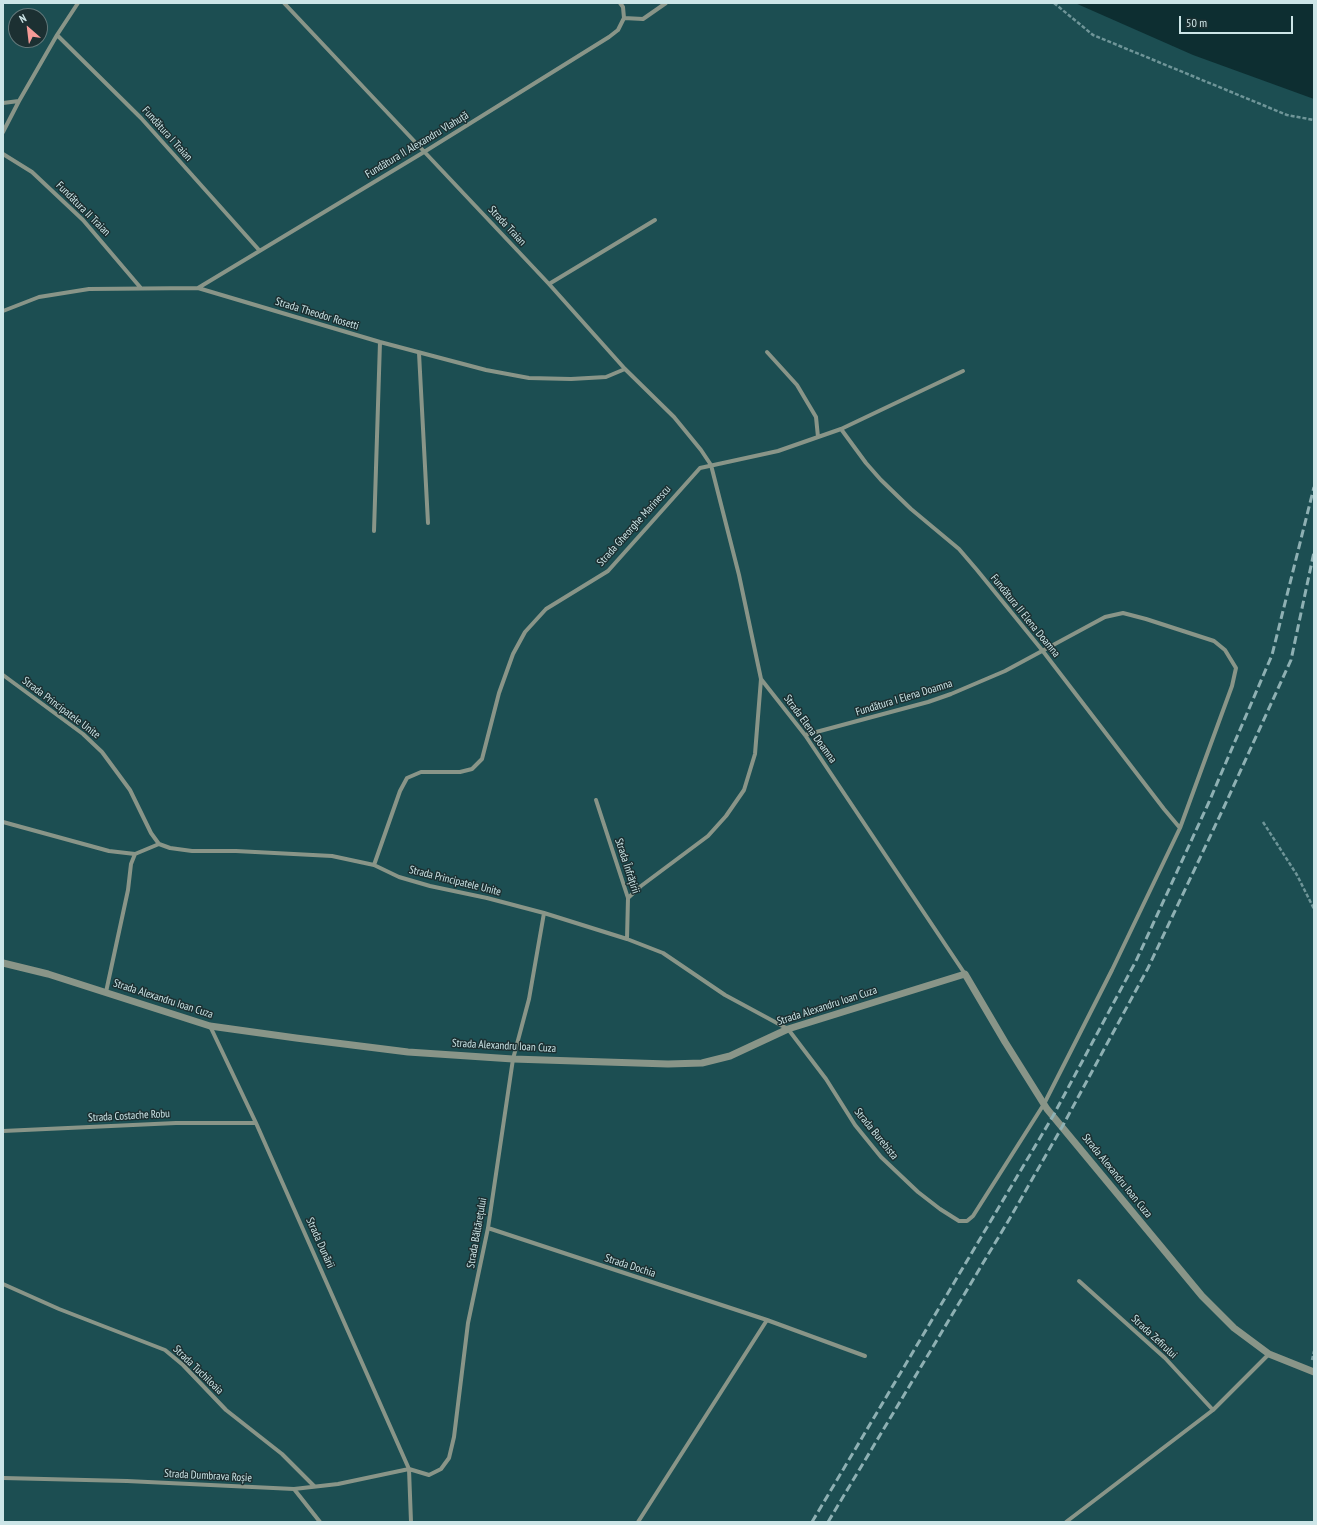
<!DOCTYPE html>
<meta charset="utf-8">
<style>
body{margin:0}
#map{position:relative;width:1317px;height:1525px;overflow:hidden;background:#1c4e52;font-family:"PT Sans Narrow",sans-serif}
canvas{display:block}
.frame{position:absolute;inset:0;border:4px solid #cce5e7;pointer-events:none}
.north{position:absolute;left:8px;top:8px;width:40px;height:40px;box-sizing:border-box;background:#1c3032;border:1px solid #62787a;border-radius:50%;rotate:332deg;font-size:11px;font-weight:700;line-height:16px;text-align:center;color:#cce5e7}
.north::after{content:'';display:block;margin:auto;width:14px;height:18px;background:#f59b97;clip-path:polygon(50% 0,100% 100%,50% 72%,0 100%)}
.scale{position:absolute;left:1179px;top:16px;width:114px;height:18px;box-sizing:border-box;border:2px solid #cce5e7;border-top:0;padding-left:5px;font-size:12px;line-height:14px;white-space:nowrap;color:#cce5e7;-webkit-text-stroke:3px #1c3032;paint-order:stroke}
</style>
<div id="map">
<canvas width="1317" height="1525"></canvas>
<div class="frame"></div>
<div class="north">N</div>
<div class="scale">50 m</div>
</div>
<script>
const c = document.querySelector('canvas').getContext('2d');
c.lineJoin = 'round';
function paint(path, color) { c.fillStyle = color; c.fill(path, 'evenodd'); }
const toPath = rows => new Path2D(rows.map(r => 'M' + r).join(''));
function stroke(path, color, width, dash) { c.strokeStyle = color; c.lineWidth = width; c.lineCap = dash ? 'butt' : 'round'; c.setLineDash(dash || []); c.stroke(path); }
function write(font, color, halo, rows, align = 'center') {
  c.font = font + ' "PT Sans Narrow",sans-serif'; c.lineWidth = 3; c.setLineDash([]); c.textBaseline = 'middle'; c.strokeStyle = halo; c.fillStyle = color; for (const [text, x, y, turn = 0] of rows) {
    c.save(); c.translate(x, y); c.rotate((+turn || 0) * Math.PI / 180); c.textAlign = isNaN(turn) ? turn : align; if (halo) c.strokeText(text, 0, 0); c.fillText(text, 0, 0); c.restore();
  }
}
const water = toPath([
 [1075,3,1314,3,1314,99,1193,55]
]);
const path = toPath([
 [1054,3,1093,35,1287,115,1314,120],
 [1263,822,1297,875,1314,909],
 [1312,1360,1314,1351]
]);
const minor = toPath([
 [284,3,549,284,625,369,674,417,701,450,711,465,739,575,761,679,805,735,965,974],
 [624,18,643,19,666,3],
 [57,35,141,118,259,250],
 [3,103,19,101],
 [3,132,19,101,57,35,78,3],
 [3,154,32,172,83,220,140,287],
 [549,284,655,220],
 [198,288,424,152,609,37,618,30,624,18,623,7,620,3],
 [3,311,39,297,89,289,198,288,380,342,486,370,529,378,571,379,606,377,625,369],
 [767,352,797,385,816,417,818,437],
 [419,353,428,523],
 [841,429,866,463,881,480,911,509,959,549,977,570,1042,650,1164,809,1180,828],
 [374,531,380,342],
 [3,675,83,734,102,752,130,790,151,833,159,844,170,848,192,851,236,851,332,856,374,865,399,877,430,886,487,898,544,913,627,939,663,953,725,995,788,1029,826,1079,855,1125,881,1157,918,1192,940,1209,959,1221,967,1221,973,1216,1044,1104,1112,970,1180,828,1232,686,1236,668,1225,650,1214,641,1146,619,1123,613,1105,617,1005,671,951,694,928,702,805,735],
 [596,800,628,898,627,939],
 [3,822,109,851,135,854,131,864,128,890,106,992],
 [135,854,159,844],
 [374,865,400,791,407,778,421,772,460,772,472,769,482,759,499,693,513,654,525,632,546,609,608,571,700,468,778,451,841,429,963,371],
 [628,898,641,886,708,836,726,816,744,790,755,754,761,679],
 [3,1131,176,1123,256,1123],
 [488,1228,767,1320,865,1356],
 [1079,1281,1165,1358,1213,1410],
 [3,1284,59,1309,165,1350,183,1365,226,1410,282,1454,314,1486],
 [3,1478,127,1481,294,1489,338,1484,409,1469,256,1123,210,1026],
 [294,1489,320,1522],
 [411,1522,409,1469,429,1475,441,1469,449,1458,454,1437,468,1323,488,1228,513,1059,529,999,544,913],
 [638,1522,767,1320],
 [1066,1522,1213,1410,1269,1354]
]);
const tertiary = toPath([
 [3,963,48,974,210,1026,296,1038,408,1052,513,1059,668,1064,702,1063,730,1056,788,1029,965,974,1005,1042,1047,1109,1202,1296,1234,1328,1269,1354,1314,1372]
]);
const rail = toPath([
 [812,1522,1053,1116,1136,961,1209,802,1272,655,1314,487],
 [828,1522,1010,1218,1062,1127,1148,968,1224,807,1291,660,1314,552]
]);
const streetNames = [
 ["Fundătura I Traian",167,134,48],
 ["Fundătura II Alexandru Vlahuță",417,145,-31],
 ["Fundătura II Traian",83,209,45],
 ["Strada Traian",507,226,47],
 ["Strada Theodor Rosetti",317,314,17],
 ["Strada Gheorghe Marinescu",634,526,-48],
 ["Fundătura II Elena Doamna",1025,616,51],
 ["Fundătura I Elena Doamna",904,698,-17],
 ["Strada Principatele Unite",61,708,37],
 ["Strada Elena Doamna",810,729,54],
 ["Strada Înfrățirii",627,866,72],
 ["Strada Principatele Unite",455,881,14],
 ["Strada Alexandru Ioan Cuza",163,999,18],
 ["Strada Alexandru Ioan Cuza",827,1006,-18],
 ["Strada Alexandru Ioan Cuza",504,1046,3],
 ["Strada Costache Robu",129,1116,-3],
 ["Strada Burebista",876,1134,51],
 ["Strada Alexandru Ioan Cuza",1117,1176,51],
 ["Strada Băltărețului",477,1233,-80],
 ["Strada Dunării",320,1243,66],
 ["Strada Dochia",630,1266,18],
 ["Strada Zefirului",1154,1337,43],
 ["Strada Tuchiloaia",198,1370,44],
 ["Strada Dumbrava Roșie",208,1476,3]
];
paint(water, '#0d2e31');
stroke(path, '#6f9598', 2.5, [4, 2]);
stroke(minor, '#899588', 4);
stroke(tertiary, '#899588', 7);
stroke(rail, '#8eb0b3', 3, [8, 4]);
write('11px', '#cce5e7', '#1c3032', streetNames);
</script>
